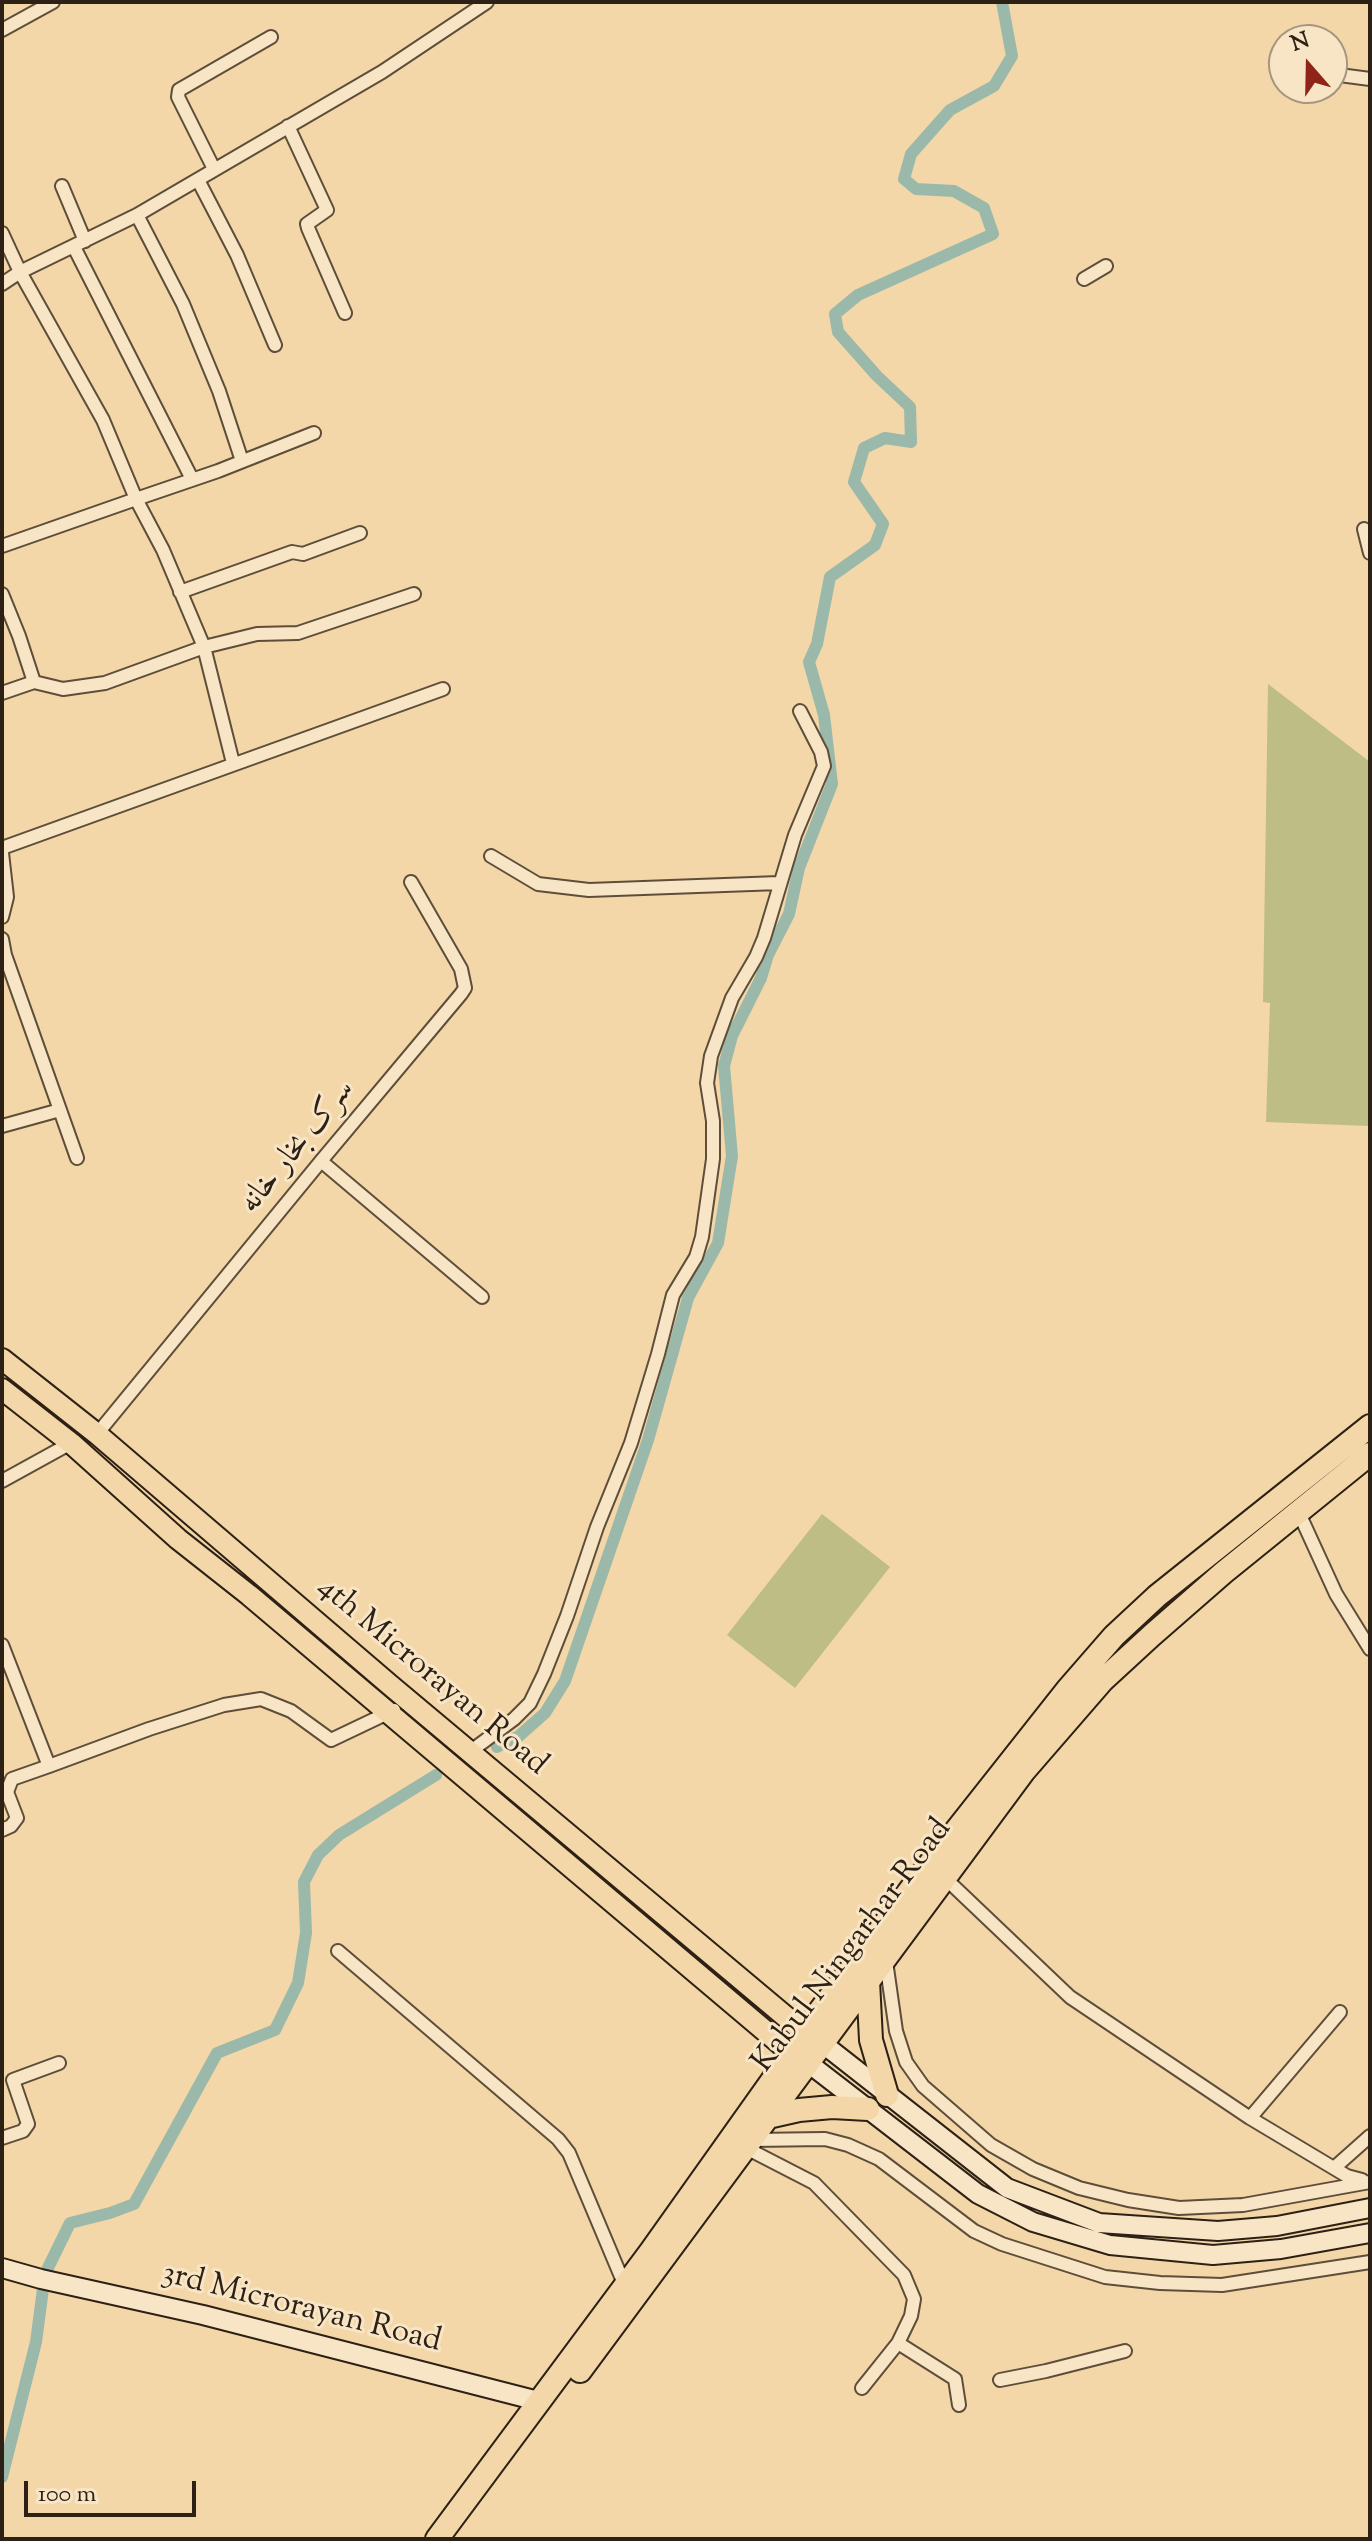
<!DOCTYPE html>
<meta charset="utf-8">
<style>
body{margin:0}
#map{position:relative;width:1372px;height:2541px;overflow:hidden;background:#f3d7a8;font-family:"Sorts Mill Goudy",serif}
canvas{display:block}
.frame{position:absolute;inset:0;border:4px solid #2d2014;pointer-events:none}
.north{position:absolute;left:1268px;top:24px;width:80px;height:80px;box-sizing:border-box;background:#f7e5c6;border:2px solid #a6967f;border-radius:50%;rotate:340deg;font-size:22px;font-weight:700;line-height:32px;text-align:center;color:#2d2014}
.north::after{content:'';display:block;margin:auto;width:28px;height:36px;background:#8f2418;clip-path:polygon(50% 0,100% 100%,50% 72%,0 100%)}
.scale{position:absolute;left:24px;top:2481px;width:172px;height:36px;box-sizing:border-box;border:4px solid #2d2014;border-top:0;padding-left:10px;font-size:24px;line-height:28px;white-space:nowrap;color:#2d2014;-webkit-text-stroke:6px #f7e5c6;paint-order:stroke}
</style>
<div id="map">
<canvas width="1372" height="2541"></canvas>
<div class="frame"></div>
<div class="north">N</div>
<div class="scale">100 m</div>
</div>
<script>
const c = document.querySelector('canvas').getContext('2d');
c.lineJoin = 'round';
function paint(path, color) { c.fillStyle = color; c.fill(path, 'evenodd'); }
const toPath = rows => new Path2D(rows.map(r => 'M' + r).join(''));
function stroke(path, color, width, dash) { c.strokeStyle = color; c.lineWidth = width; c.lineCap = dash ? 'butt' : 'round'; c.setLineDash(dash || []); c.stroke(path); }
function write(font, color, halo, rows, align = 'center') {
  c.font = font + ' "Sorts Mill Goudy",Amiri,serif'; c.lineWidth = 6; c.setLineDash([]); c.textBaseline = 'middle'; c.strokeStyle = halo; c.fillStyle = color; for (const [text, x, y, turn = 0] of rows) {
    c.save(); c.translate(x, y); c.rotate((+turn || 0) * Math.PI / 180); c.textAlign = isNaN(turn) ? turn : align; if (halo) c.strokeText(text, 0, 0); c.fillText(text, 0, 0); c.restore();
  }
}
const green = toPath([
 [1268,684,1370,762,1370,1126,1266,1122,1270,1003,1263,1002],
 [822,1514,890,1567,795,1688,727,1635]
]);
const canal = toPath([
 [497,1747,519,1736,545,1713,565,1681,648,1440,688,1298,718,1243,732,1156,724,1066,732,1036,761,978,768,955,789,914,799,868,832,784,824,715,809,662,817,644,830,577,875,545,883,524,854,482,864,448,885,438,911,442,910,407,877,376,838,332,835,314,858,295,993,234,984,208,954,191,916,189,904,179,911,154,950,110,994,86,1012,56,1002,2],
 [2,2477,36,2342,45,2274,70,2223,110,2213,134,2204,217,2053,275,2030,298,1983,306,1933,304,1882,318,1855,339,1835,436,1775]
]);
const street = toPath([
 [2,30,53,2],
 [1332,74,1370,79],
 [288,126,327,210,307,224,308,228,345,313],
 [214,169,178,97,179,90,271,37],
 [198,180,237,255,275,345],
 [62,186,85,241],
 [137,215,183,304,219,391,242,461],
 [2,233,20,272,103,420,136,499,2,546],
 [74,247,192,479],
 [1084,279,1106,266],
 [2,284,20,272,137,215,382,72,487,2],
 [1364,529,1370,553],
 [180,592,292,552,303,554,360,533],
 [2,594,19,636,34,682],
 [2,693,34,682,63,689,105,683,204,647,257,634,298,633,414,594],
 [233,763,204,647,163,550,136,499,218,471,314,433],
 [2,848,443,689],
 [2,853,7,897,2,917],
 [491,856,538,884,589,890,779,883],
 [2,939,5,955,77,1158],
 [2,1126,60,1110],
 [321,1161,482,1297],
 [97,1434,321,1161,461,994,465,988,461,969,411,882],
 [2,1481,71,1443],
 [1298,1511,1336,1594,1370,1649],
 [2,1645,49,1766,149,1729,224,1705,261,1699,291,1711,331,1740,394,1710],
 [471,1751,514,1719,530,1703,544,1674,567,1616,597,1527,631,1443,658,1354,673,1295,696,1257,702,1237,713,1159,713,1121,707,1083,711,1056,732,998,756,957,764,938,795,835,824,766,821,752,800,711],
 [2,1830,11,1826,17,1818,7,1792,12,1779,49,1766],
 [946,1879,1070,1997,1250,2118,1347,2176,1362,2180],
 [338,1951,558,2139,569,2153,625,2286],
 [886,1961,896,2031,906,2062,923,2086,991,2145,1033,2169,1079,2188,1128,2200,1179,2208,1243,2205,1370,2182],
 [1250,2118,1340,2012],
 [2,2138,23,2131,28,2124,13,2080,59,2063],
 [752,2140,825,2139,848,2145,879,2159,974,2231,1002,2244,1105,2277,1160,2283,1222,2285,1370,2262],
 [746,2148,814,2183,904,2275,914,2299,911,2316,898,2343,862,2388],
 [1334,2168,1370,2136],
 [898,2343,955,2379,959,2405],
 [1000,2380,1046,2371,1125,2351]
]);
const secondary = toPath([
 [822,2043,1007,2188,1099,2223,1218,2231,1277,2226,1370,2208],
 [807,2062,978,2194,1033,2222,1110,2245,1213,2255,1281,2249,1370,2233],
 [2,2268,41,2279,203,2315,538,2401]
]);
const primary = toPath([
 [2,1359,97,1434,390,1685,804,2032,818,2041],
 [2,1389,71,1443,178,1539,249,1595,790,2052,805,2061]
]);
const highway = toPath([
 [868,1981,871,2040,887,2095],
 [768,2117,799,2110,832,2107,868,2109],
 [580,2371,1024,1771,1102,1681,1152,1635,1223,1573,1370,1454],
 [437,2539,651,2251,781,2068,804,2032,928,1866,1067,1690,1114,1636,1157,1596,1370,1426]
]);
const streetNames = [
 ["سرک بخار خانه",299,1148,-51],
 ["4th Microrayan Road",431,1678,40],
 ["Kabul Ningarhar Road",854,1947,-53],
 ["3rd Microrayan Road",301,2310,14]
];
paint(green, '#bebd86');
stroke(canal, '#9bb9ab', 12);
stroke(street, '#5e4e39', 16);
stroke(secondary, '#2d2014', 22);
stroke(primary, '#2d2014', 24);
stroke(highway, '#2d2014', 26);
stroke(street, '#f7e5c6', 12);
stroke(secondary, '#f7e5c6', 18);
stroke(primary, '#f3d7a8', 20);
stroke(highway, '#f3d7a8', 22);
write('32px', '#2d2014', '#f7e5c6', streetNames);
</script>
